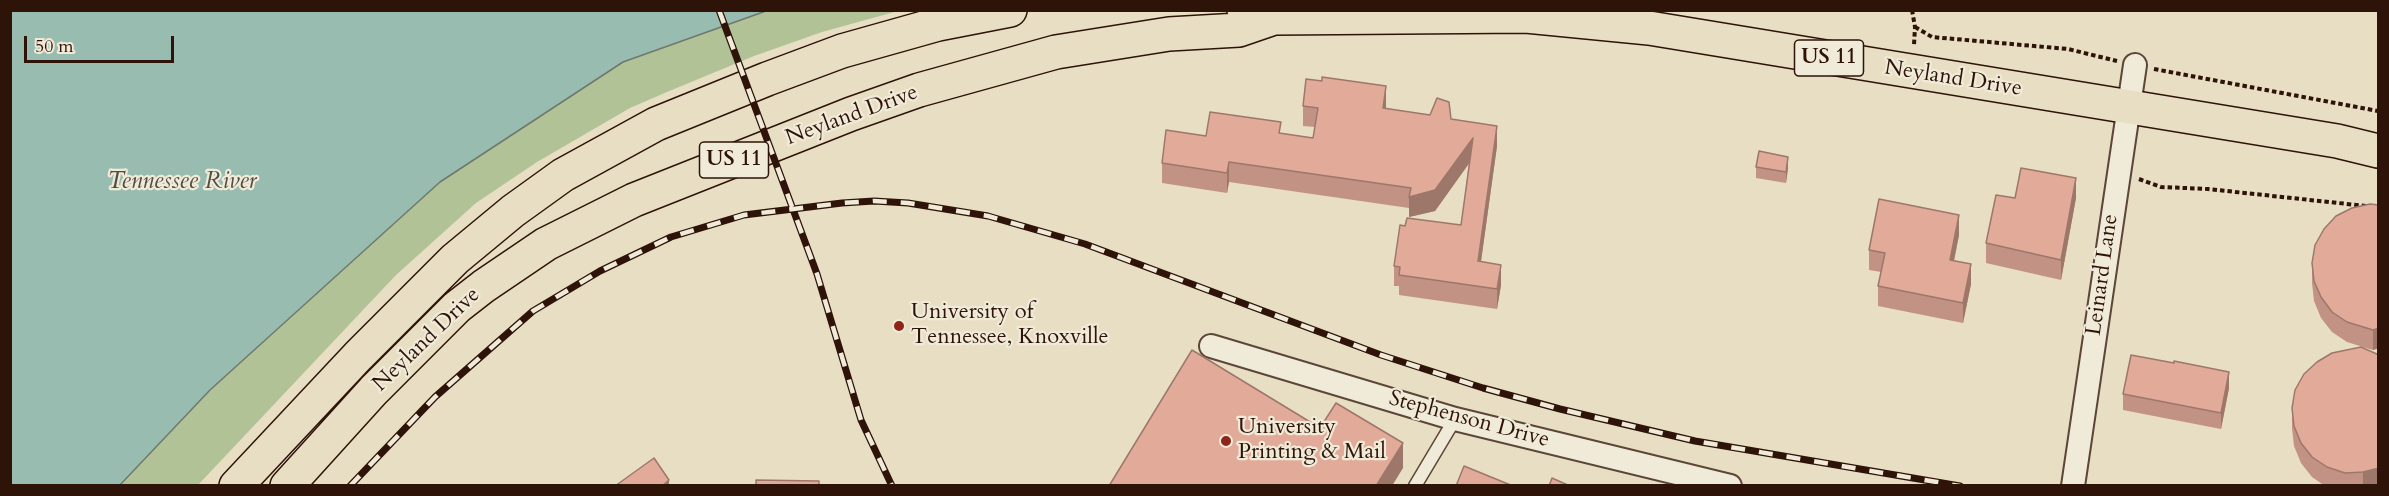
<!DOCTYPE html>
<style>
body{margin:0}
#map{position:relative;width:2389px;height:496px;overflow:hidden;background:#e8dec3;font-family:Cardo,serif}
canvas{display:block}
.frame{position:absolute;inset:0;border:12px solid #2e1309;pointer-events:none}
.scale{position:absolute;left:24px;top:36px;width:150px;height:27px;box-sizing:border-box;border:3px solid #2e1309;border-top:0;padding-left:8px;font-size:18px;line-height:21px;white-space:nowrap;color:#2e1309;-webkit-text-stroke:4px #f0ead8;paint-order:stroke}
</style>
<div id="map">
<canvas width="2389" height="496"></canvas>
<div class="frame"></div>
<div class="scale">50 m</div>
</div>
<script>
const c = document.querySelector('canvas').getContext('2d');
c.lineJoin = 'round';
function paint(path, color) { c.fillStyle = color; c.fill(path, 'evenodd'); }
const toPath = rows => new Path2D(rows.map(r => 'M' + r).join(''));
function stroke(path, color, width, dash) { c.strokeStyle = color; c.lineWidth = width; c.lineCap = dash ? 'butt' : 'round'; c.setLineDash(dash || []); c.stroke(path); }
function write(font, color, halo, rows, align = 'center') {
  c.font = font + ' Cardo,serif'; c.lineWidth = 4.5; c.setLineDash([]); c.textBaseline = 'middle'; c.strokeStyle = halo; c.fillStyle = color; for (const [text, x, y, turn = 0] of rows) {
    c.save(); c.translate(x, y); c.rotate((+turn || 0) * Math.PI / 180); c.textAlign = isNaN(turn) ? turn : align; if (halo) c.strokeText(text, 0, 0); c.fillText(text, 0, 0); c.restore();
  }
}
const green = toPath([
 [766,11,898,11,822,32,754,56,667,92,630,108,537,162,476,203,396,275,198,485,119,486,210,390,440,182,623,62]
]);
const water = toPath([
 [10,11,11,10,766,11,623,62,440,182,210,390,119,486,11,485,10,11]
]);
const path = toPath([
 [1912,10,1915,27,1914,45],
 [1915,27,1932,37,2068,49,2117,61],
 [2154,69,2378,111],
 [2139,179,2161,187,2208,189,2366,206]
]);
const lane = toPath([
 [1415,486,1455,419]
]);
const street = toPath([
 [1211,346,1455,419,1730,486],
 [2073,486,2135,65]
]);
const primary = toPath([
 [1244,10,1274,18,1526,16,1649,28,2337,141,2378,151],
 [236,486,358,356,455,259,513,211,563,175,656,124,767,79,842,51,938,24,1010,10],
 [287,486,374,390,457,307,484,286,546,244,634,200,851,114,919,90,1056,52,1169,34,1239,30,1274,18]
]);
const rail = toPath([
 [719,10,817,274,861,420,892,486],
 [350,486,435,397,533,311,600,271,671,237,744,215,842,203,874,201,908,203,988,216,1085,244,1381,355,1483,388,1560,409,1695,441,1960,486]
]);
const wall = toPath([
 [1303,106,1386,106,1386,109,1451,119,1497,146,1481,262,1501,285,1497,309,1399,295,1399,286,1394,286,1394,266,1405,226,1461,225,1469,163,1435,211,1409,217,1409,208,1229,182,1227,193,1162,183,1162,163,1206,136,1281,133,1313,138,1315,127,1303,126],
 [1756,167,1788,168,1786,183,1756,178],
 [2015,198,2076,198,2061,280,1986,263,1986,243],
 [2379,205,2379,348,2373,350,2347,342,2332,332,2321,318,2314,301,2312,283,2312,263],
 [1959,235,1954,261,1971,284,1963,323,1878,306,1878,286,1881,272,1869,270,1869,250],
 [2229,388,2221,429,2123,410,2123,394],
 [2292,408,2379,486,2325,486,2312,477,2301,463,2294,446,2292,428]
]);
const shadedWall = toPath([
 [1386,86,1386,106,1383,128,1383,108],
 [1497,126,1497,146,1478,282,1478,261],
 [1473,138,1473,158,1435,211,1409,217,1409,197],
 [1788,157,1788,168,1786,183,1786,172],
 [1229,162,1229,182,1227,193,1227,173],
 [2076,178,2076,198,2061,280,2061,260],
 [1959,215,1959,235,1950,280,1950,260],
 [1971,264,1971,284,1963,323,1963,303],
 [1501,265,1501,285,1497,309,1497,289],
 [2379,328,2379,348,2373,350,2373,330],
 [2229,372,2229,388,2221,429,2221,413],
 [1403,443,1403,468,1392,486,1376,486],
 [2379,468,2379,486,2363,486,2363,472],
 [669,480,669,486,662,486]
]);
const building = toPath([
 [1322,77,1386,86,1383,108,1430,115,1437,98,1449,102,1451,119,1497,126,1478,261,1501,265,1497,289,1399,275,1400,267,1394,266,1400,225,1405,226,1407,218,1461,225,1473,138,1435,190,1409,197,1411,188,1229,162,1227,173,1162,163,1166,130,1206,136,1210,112,1281,122,1279,133,1313,138,1318,108,1303,106,1306,79,1322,81,1322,77],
 [1759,151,1788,157,1786,172,1756,167,1759,151],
 [2021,168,2076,178,2061,260,1986,243,1996,195,2015,198,2021,168],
 [1879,199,1959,215,1950,260,1971,264,1963,303,1878,286,1885,253,1869,250,1879,199],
 [2370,204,2379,205,2379,328,2373,330,2347,322,2332,312,2321,297,2314,281,2312,263,2315,245,2324,229,2336,216,2352,208,2370,204],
 [2361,347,2379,355,2379,468,2363,472,2345,473,2327,467,2312,457,2301,443,2294,426,2292,408,2295,390,2304,374,2317,362,2332,353,2361,347],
 [1192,350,1320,428,1336,403,1403,443,1376,486,1109,486,1192,350],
 [2131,355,2174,363,2174,361,2229,372,2221,413,2123,394,2131,355],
 [654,458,669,480,662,486,615,486,654,458],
 [1464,466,1513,486,1456,486,1464,466],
 [1552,478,1570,486,1549,486,1552,478],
 [756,480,819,481,819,486,756,486,756,480]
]);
const markers = [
 [899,326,6,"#8f2418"],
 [1226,441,6,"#8f2418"]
];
const shields = [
 [1829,58,69],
 [734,160,69]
];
const shieldNames = [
 ["US 11",1829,58],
 ["US 11",734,160]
];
const streetNames = [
 ["Neyland Drive",1953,79,9],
 ["Neyland Drive",852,116,-20],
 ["Leinard Lane",2103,275,-82],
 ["Neyland Drive",427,340,-44],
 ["Stephenson Drive",1469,420,15]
];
const poiNames = [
 ["University of",911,313],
 ["Tennessee, Knoxville",911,338],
 ["University",1238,428],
 ["Printing & Mail",1238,453]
];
const waterNames = [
 ["Tennessee River",182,182]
];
paint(green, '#b2c297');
paint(water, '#98bcaf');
stroke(water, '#6e786d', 1.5);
stroke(lane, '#5c4638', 15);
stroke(street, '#5c4638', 26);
stroke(primary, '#2e1309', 36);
stroke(path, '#2e1309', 4, [4.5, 3]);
stroke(lane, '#f0ead8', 12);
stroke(street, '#f0ead8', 22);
stroke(primary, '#e8dec3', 33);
stroke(rail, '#2e1309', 7);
stroke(rail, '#f0ead8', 4.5, [14]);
paint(wall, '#c29284');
paint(shadedWall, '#9e776b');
paint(building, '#e1aa99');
stroke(building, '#9e776b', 1.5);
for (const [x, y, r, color] of markers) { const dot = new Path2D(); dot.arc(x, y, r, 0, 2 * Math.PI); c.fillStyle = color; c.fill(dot); stroke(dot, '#f0ead8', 2); }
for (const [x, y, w] of shields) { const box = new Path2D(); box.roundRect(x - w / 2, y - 18, w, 36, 4.5); c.fillStyle = '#f0ead8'; c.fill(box); stroke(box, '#2e1309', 1.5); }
write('bold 21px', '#2e1309', null, shieldNames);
write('22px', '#2e1309', '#f0ead8', streetNames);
write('22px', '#2e1309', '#f0ead8', poiNames, 'left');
write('italic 24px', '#534e43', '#f0ead8', waterNames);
</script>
